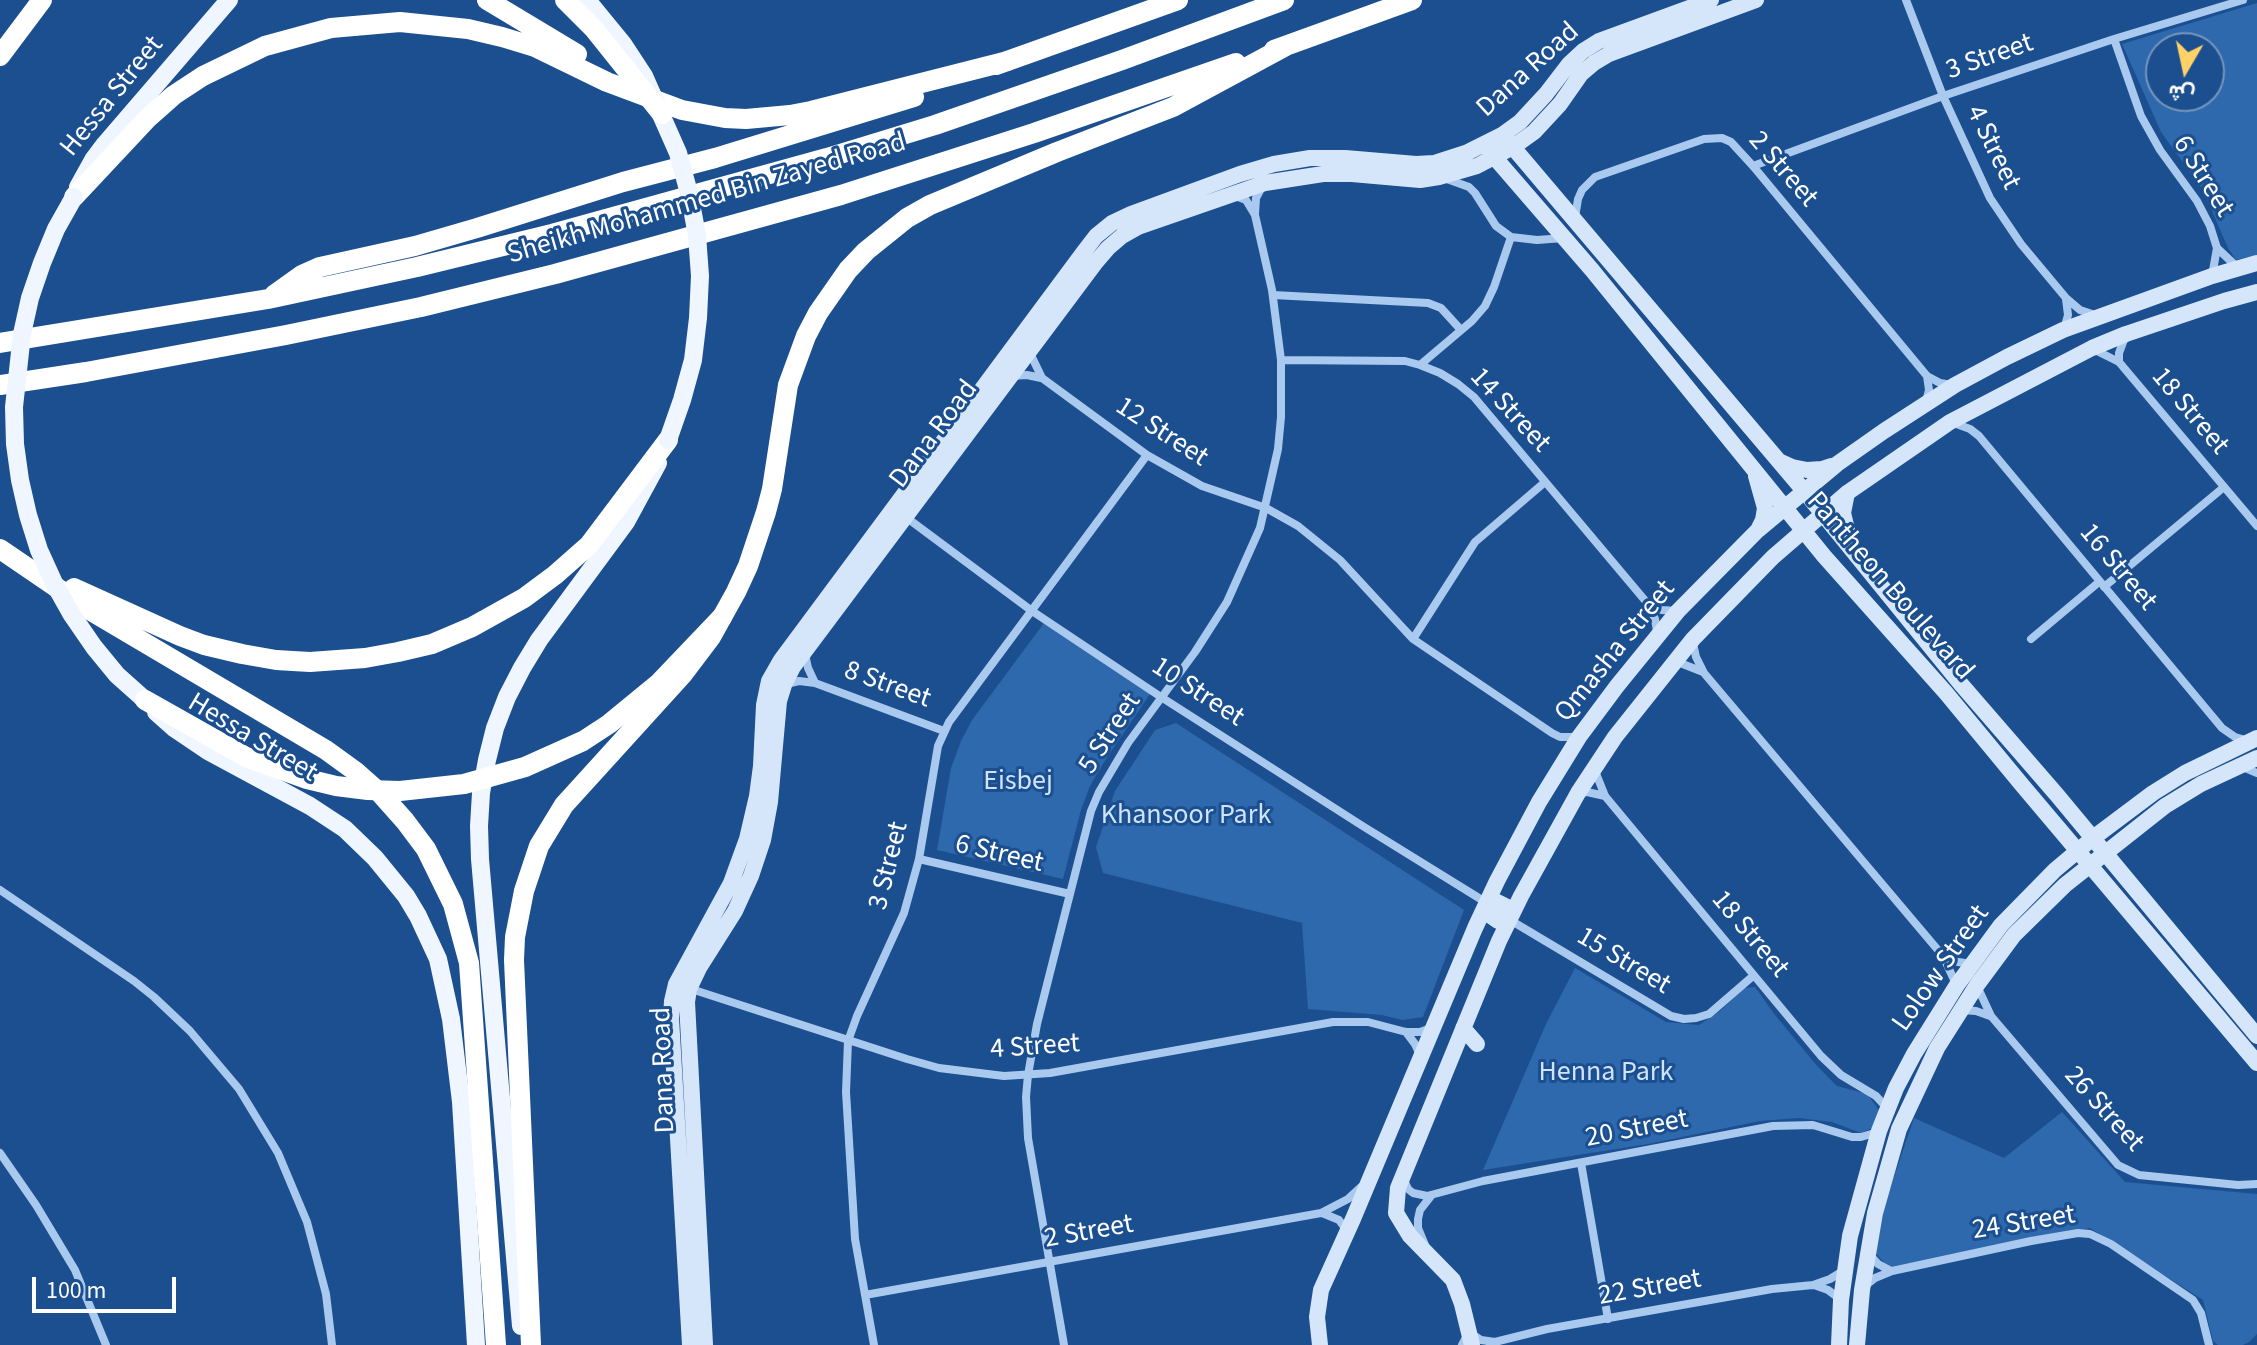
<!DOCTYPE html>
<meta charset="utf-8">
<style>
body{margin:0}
#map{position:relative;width:2257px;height:1345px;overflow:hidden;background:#1b4f8f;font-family:"Source Sans 3",Vazirmatn,sans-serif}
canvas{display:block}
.north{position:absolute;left:2145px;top:32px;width:80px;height:80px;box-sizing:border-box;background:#1b4f8f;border:2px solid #7695bc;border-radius:50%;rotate:189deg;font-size:22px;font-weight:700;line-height:32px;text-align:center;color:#fff}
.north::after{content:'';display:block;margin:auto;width:28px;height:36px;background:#ffd166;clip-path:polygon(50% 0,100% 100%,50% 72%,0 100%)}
.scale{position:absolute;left:32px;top:1277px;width:144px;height:36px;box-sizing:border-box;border:4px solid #fff;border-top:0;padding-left:10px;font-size:24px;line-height:28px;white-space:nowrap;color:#fff;-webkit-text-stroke:6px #1b4f8f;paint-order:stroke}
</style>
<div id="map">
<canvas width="2257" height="1345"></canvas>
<div class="north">ش</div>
<div class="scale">100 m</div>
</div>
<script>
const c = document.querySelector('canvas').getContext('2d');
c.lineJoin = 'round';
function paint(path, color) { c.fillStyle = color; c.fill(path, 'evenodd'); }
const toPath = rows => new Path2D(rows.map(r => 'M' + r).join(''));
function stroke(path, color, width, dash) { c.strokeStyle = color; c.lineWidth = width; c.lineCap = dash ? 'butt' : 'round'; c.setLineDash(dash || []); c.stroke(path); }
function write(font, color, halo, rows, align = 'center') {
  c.font = font + ' "Source Sans 3",sans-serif'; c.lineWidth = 6; c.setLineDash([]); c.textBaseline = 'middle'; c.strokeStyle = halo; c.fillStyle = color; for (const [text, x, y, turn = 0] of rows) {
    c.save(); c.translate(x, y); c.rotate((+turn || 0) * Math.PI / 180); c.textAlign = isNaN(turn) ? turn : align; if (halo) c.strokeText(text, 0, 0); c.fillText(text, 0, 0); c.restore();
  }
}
const green = toPath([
 [2257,3,2257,255,2236,260,2228,248,2203,190,2161,132,2122,44],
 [2161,48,2209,48,2209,96,2161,96],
 [1047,619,1152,691,1106,759,1090,786,1081,810,1063,879,937,850,951,768,961,741,972,720],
 [1176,723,1464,910,1423,1017,1402,1020,1382,1015,1308,1009,1302,923,1103,873,1096,847,1115,791,1155,730],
 [1575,968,1666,1022,1699,1025,1720,1011,1744,988,1755,987,1775,1015,1818,1067,1837,1086,1867,1094,1879,1110,1875,1127,1861,1133,1832,1122,1799,1118,1760,1121,1648,1144,1483,1170,1546,1024],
 [2062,1112,2125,1182,2257,1194,2257,1334,2249,1342,2243,1345,2218,1345,2213,1341,2203,1300,2090,1228,1892,1271,1876,1254,1883,1210,1914,1118,2004,1158]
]);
const street = toPath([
 [1906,0,1943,96,1990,198,2021,244,2066,298,2080,310,2095,315],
 [2114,39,2141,116,2160,150,2197,201,2210,226,2217,248,2212,276],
 [1753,166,1943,96,2114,39,2243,0],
 [1444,178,1469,187,1475,193,1496,226,1511,237,1537,240,1564,238],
 [1255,214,1256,198,1263,185],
 [1575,218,1578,199,1582,190,1595,177,1704,139,1722,138,1731,142,1753,166,1927,376,1940,383,1952,385],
 [2217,248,2237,267],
 [1273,295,1428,303,1441,308,1461,330],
 [2064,329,2068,315,2066,299],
 [2093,349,2119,362,2257,526],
 [1030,353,1042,378,1147,455,1202,486,1266,508,1298,526,1340,560,1413,639,1552,733,1560,737,1578,737],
 [1281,360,1405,361,1420,365,1440,373,1458,384,1474,397,1648,604,1655,619,1657,632],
 [2119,362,2119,353,2125,337],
 [1420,365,1472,321,1485,306,1494,287,1511,237],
 [1011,376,1027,375,1041,378],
 [1926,402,1929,390,1927,376],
 [1951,422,1970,429,1979,436,2222,728,2235,737,2249,741],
 [903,515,1032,611,1161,697,1361,825,1487,903],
 [2104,587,2224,487],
 [1648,604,1662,610,1677,611],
 [1413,639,1475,542,1545,482],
 [2031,639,2099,582],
 [1693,643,1696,657,1704,673,1943,956,1956,984],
 [805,654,808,668,815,683],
 [1675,661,1703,672],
 [786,684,799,681,815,683,944,731],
 [2243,767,2257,773],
 [1595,771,1605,796,1821,1056,1841,1075,1876,1096,1887,1108],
 [1579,793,1587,792,1605,796],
 [919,859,1070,894],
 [0,890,134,981,154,997,190,1031,239,1089,278,1153,307,1222,326,1294,332,1345],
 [1510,920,1671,1016,1684,1019,1696,1018,1709,1014,1753,976],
 [1943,956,1952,961,1971,964],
 [1977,986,1991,1016,2118,1165,2139,1175,2238,1185,2257,1184],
 [688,988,907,1059,939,1068,1004,1076,1050,1073,1333,1022,1368,1022,1406,1032,1420,1032,1431,1028],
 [1961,1010,1976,1011,1990,1016],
 [1406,1032,1415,1044,1420,1055],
 [0,1153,36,1205,75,1270,106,1345],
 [1581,1163,1608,1319],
 [1403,1178,1408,1189,1413,1193,1427,1196,1483,1181,1773,1126,1813,1125,1852,1137,1861,1137,1878,1132],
 [1322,1213,1339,1220,1347,1231],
 [1425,1245,1418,1228,1418,1219,1420,1210,1431,1196],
 [1868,1253,1878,1264,1891,1271],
 [1814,1285,1828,1290,1840,1299],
 [1866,1285,1875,1278,1892,1271,2031,1241,2078,1233,2090,1234,2111,1244,2193,1300,2201,1313,2209,1345],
 [865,1295,1321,1213,1348,1199,1361,1187],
 [874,1345,855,1239,846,1092,848,1041,857,1016,904,913,919,859,938,746,949,722,1147,455],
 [1064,1345,1028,1138,1026,1097,1028,1075,1037,1024,1091,811,1099,792,1128,743,1195,652,1227,602,1260,528,1278,449,1281,417,1281,360,1272,290,1255,215,1246,200,1235,196],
 [1462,1345,1469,1332,1481,1340,1495,1342],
 [1490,1345,1495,1342,1547,1329,1772,1289,1813,1285,1830,1279,1843,1271]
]);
const secondary = toPath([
 [1506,139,1805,492,1960,683,2057,795,2257,1036],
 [1490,152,1592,270,1824,556,1946,693,2022,785,2257,1063],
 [1781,462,1792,467,1807,470,1822,469,1831,466],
 [1756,476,1765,508,1763,520,1758,530],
 [1847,493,1843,513,1850,542],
 [1495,901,1507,907,1509,919,1498,921,1488,914,1487,903,1495,901],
 [1463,1028,1477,1044],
 [690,1345,671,1018,672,1001,676,984,731,883,747,839,757,796,761,766,764,705,769,681,781,660,1083,253,1096,236,1112,223,1131,214,1240,174,1274,164,1310,158,1345,158,1416,164,1434,163,1468,152,1502,135,1520,122,1546,94,1569,64,1583,51,1599,41,1711,0],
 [705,1345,687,1002,689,989,699,968,735,911,751,876,763,840,770,802,779,701,784,685,793,667,1096,262,1108,248,1122,236,1138,227,1265,183,1323,174,1352,174,1420,180,1439,177,1477,166,1513,147,1534,132,1560,104,1581,74,1594,63,1609,54,1756,0],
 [1320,1345,1317,1317,1321,1290,1353,1219,1475,928,1497,881,1539,802,1579,737,1617,686,1678,611,1758,530,1837,464,1884,431,1955,385,2007,357,2063,330,2212,276,2257,263],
 [1472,1345,1462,1304,1453,1280,1410,1236,1396,1213,1398,1188,1499,941,1521,896,1578,793,1615,737,1693,639,1773,557,1847,493,1950,422,2092,348,2126,334,2224,301,2257,292],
 [1839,1345,1841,1300,1850,1236,1879,1131,1896,1088,1914,1054,1957,985,2001,925,2055,870,2093,838,2153,793,2185,773,2257,738],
 [1857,1345,1862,1290,1875,1213,1899,1129,1937,1048,1977,985,2014,935,2065,885,2165,806,2201,784,2257,758]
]);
const primary = toPath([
 [78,187,93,160,105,144,229,0],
 [156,712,174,728,208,751,310,806,345,829,375,858,406,896,418,916,438,959,451,1019,461,1102,476,1345],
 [521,1326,480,859,479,826,481,793,487,760,495,728,507,697,522,668,539,640,626,522,658,463]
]);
const highway = toPath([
 [487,0,577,54],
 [1274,50,1412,0],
 [0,56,42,0],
 [996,65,1178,0],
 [74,197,148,118,174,95,203,76,265,46,331,28,400,22,468,29,502,37,535,47,607,82,682,110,725,118,746,119,790,115,811,111,1008,61],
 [274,295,302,275,320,267,415,246,477,228,623,182,715,158,914,97],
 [0,343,268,299,417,267,552,234,827,158,935,125,1122,60,1284,0],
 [0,385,86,372,286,335,421,307,555,274,841,195,1034,133,1236,63],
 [0,549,91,611,326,750,355,771,381,794,405,821,426,849,453,904,469,963,496,1345],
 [74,588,180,636,204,645,242,654,276,660,310,662,365,658,398,652,432,644,472,627,524,598,555,575,589,545,668,440],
 [531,1345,514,960,515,937,524,891,539,846,564,805,683,674,711,637,736,592,748,566,766,512,772,489,788,385,806,336,818,313,848,270,866,251,907,218,930,205,1057,152,1173,107,1286,46]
]);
const primaryBridge = toPath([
 [587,0,623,44,644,76,678,153,689,193,697,235,700,276,698,318,693,360,682,400,668,440],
 [74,197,56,229,42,263,30,298,22,334,14,407,15,444,20,480,28,515,39,550,54,583,72,615,94,647,117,675,145,700]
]);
const highwayBridge = toPath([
 [565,0,594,29,662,114],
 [145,700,246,757,307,779,336,786,368,790,400,791,464,784,525,767,583,741,609,724,659,683,722,617]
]);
const streetNames = [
 ["3 Street",1990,58,-19],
 ["Dana Road",1529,71,-42],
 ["Hessa Street",113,97,-51],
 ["4 Street",1992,148,64],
 ["2 Street",1782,170,49],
 ["6 Street",2202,177,58],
 ["Sheikh Mohammed Bin Zayed Road",707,200,-16],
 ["14 Street",1509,411,47],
 ["18 Street",2189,412,50],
 ["12 Street",1161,433,33],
 ["Dana Road",935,435,-53],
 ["16 Street",2117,568,50],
 ["Pantheon Boulevard",1889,587,49],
 ["Qmasha Street",1616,652,-51],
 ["8 Street",887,686,20],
 ["10 Street",1197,693,33],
 ["5 Street",1111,734,-57],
 ["Hessa Street",252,739,31],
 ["6 Street",999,855,13],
 ["3 Street",890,866,-76],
 ["18 Street",1749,935,50],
 ["15 Street",1623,962,31],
 ["Lolow Street",1942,969,-55],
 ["4 Street",1035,1048,-4],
 ["Dana Road",665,1070,-92],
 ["26 Street",2103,1110,48],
 ["20 Street",1637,1130,-11],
 ["24 Street",2024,1224,-9],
 ["2 Street",1089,1233,-10],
 ["22 Street",1650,1289,-10]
];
const parkNames = [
 ["Eisbej",1018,783],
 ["Khansoor Park",1186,817],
 ["Henna Park",1606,1074]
];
paint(green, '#2e69ad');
stroke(street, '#a9c9ee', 8);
stroke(secondary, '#d6e6fa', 16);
stroke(primary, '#f0f6ff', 18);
stroke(highway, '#fff', 20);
stroke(primaryBridge, '#f0f6ff', 18);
stroke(highwayBridge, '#fff', 20);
write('28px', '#fff', '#1b4f8f', streetNames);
write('28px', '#cfe3fa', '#1b4f8f', parkNames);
</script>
